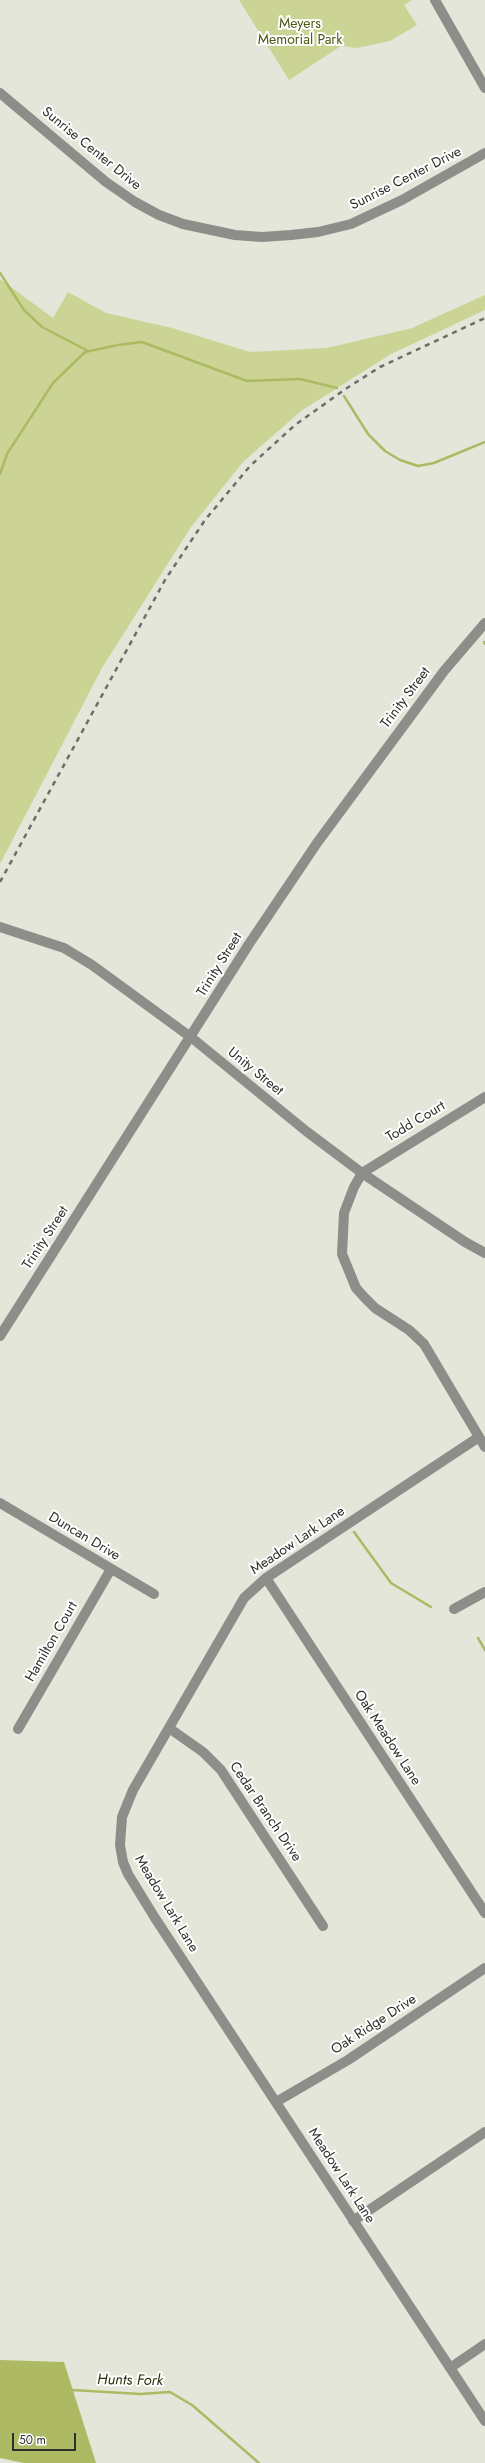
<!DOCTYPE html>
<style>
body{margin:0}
#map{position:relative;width:485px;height:2463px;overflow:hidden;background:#e3e6d9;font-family:Jost,sans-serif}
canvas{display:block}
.scale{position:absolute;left:12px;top:2433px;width:64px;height:18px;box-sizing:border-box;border:2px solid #2f302b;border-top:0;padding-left:5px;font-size:12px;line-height:14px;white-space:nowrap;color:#2f302b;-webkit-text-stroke:3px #fff;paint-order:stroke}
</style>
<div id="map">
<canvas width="485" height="2463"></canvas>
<div class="scale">50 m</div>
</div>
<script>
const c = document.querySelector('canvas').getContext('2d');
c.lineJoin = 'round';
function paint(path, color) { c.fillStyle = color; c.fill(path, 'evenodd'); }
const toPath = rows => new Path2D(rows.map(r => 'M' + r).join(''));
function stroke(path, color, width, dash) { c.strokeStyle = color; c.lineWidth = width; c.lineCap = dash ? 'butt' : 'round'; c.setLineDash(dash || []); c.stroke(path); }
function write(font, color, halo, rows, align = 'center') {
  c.font = font + ' Jost,sans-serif'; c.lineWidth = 4; c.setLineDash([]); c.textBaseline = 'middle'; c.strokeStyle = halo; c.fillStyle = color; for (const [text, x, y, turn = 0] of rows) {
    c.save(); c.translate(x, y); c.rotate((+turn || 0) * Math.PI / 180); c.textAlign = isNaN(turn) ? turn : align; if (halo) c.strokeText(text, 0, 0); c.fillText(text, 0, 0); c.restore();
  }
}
const green = toPath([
 [239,0,412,0,404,5,417,25,390,41,357,48,341,46,289,80],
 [0,279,53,318,68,292,106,313,172,328,250,352,327,348,412,328,485,295,485,310,391,354,301,411,243,462,191,527,102,668,0,864]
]);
const water = toPath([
 [0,2360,64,2362,96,2463,24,2463,0,2458]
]);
const stream = toPath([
 [0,273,24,310,42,327,88,351],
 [344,396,368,434,385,451,400,460,418,466,434,463,485,442],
 [0,474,7,454,53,383,85,352,118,345,142,342,247,381,300,379,337,388],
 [484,642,485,644],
 [354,1532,391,1583,431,1607],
 [478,1638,485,1650],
 [70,2392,72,2390,140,2394,170,2392,192,2405,259,2463]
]);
const minor = toPath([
 [435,0,485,88],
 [0,93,106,182,135,202,159,215,183,224,235,235,262,237,291,235,318,232,351,224,402,200,485,153],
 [0,927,64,948,92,965,192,1038,306,1131,362,1173,465,1242,485,1253],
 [485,1097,362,1173,354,1187,344,1213,342,1254,356,1288,365,1298,375,1308,409,1330,424,1344,485,1447],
 [0,1336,249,944,317,843,444,671,485,623],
 [479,1437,266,1578,244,1598,133,1790,122,1817,120,1845,123,1862,128,1874,155,1918,485,2421],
 [0,1503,154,1594],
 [266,1578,485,1913],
 [454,1609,485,1592],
 [169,1728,203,1752,221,1770,323,1926],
 [18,1729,111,1569],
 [276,2102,348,2060,485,1968],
 [353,2221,485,2132],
 [450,2368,485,2344]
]);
const rail = toPath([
 [0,882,165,580,205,520,250,466,295,425,347,388,380,367,485,318]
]);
const parkNames = [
 ["Meyers",300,25],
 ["Memorial Park",300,41]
];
const streetNames = [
 ["Sunrise Center Drive",91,149,39],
 ["Sunrise Center Drive",406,179,-27],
 ["Trinity Street",406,698,-53],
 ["Trinity Street",220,965,-58],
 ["Unity Street",255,1072,39],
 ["Todd Court",416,1122,-31],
 ["Trinity Street",46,1238,-57],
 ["Duncan Drive",84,1537,31],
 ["Meadow Lark Lane",298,1541,-34],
 ["Hamilton Court",52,1642,-60],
 ["Oak Meadow Lane",387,1738,57],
 ["Cedar Branch Drive",265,1812,56],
 ["Meadow Lark Lane",166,1904,59],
 ["Oak Ridge Drive",374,2025,-33],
 ["Meadow Lark Lane",341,2176,57]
];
const waterNames = [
 ["Hunts Fork",130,2381,1]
];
paint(green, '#cbd495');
paint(water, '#aeb963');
stroke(stream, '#aeb963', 2.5);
stroke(minor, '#8d8e89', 10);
stroke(rail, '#6d6e67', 2.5, [5, 5]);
write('14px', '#505616', '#fff', parkNames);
write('14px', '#2f302b', '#fff', streetNames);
write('italic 15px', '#2b2f09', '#fff', waterNames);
</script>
